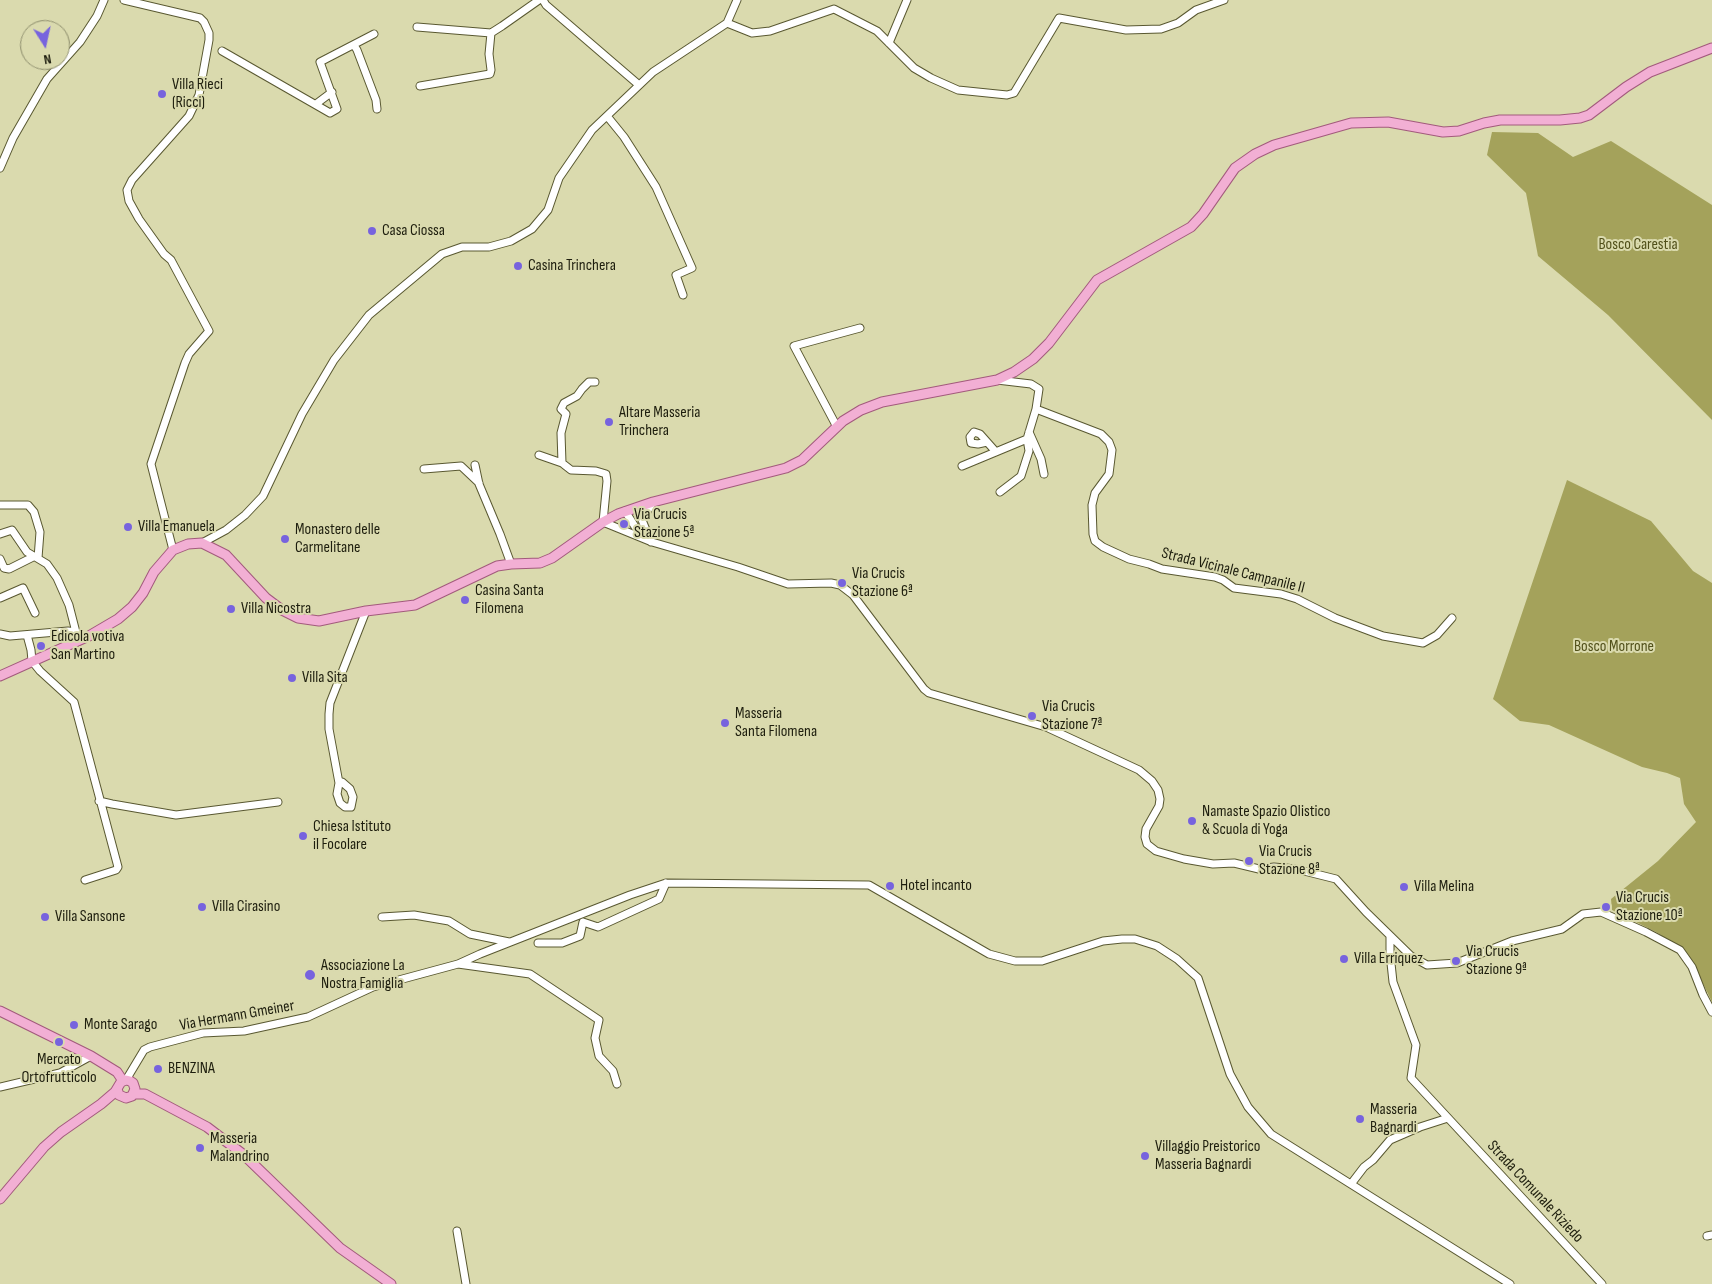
<!DOCTYPE html>
<meta charset="utf-8">
<style>
body{margin:0}
#map{position:relative;width:1712px;height:1284px;overflow:hidden;background:#dadaae;font-family:"Sofia Sans Condensed",sans-serif}
canvas{display:block}
.north{position:absolute;left:20px;top:20px;width:50px;height:50px;box-sizing:border-box;background:#dadaae;border:1px solid #8f8f6e;border-radius:50%;rotate:170deg;font-size:14px;font-weight:700;line-height:20px;text-align:center;color:#1e1e0e}
.north::after{content:'';display:block;margin:auto;width:18px;height:22px;background:#7763de;clip-path:polygon(50% 0,100% 100%,50% 72%,0 100%)}
</style>
<div id="map">
<canvas width="1712" height="1284"></canvas>
<div class="north">N</div>
</div>
<script>
const c = document.querySelector('canvas').getContext('2d');
c.lineJoin = 'round';
function paint(path, color) { c.fillStyle = color; c.fill(path, 'evenodd'); }
const toPath = rows => new Path2D(rows.map(r => 'M' + r).join(''));
function stroke(path, color, width, dash) { c.strokeStyle = color; c.lineWidth = width; c.lineCap = dash ? 'butt' : 'round'; c.setLineDash(dash || []); c.stroke(path); }
function write(font, color, halo, rows, align = 'center') {
  c.font = font + ' "Sofia Sans Condensed",sans-serif'; c.lineWidth = 4; c.setLineDash([]); c.textBaseline = 'middle'; c.strokeStyle = halo; c.fillStyle = color; for (const [text, x, y, turn = 0] of rows) {
    c.save(); c.translate(x, y); c.rotate((+turn || 0) * Math.PI / 180); c.textAlign = isNaN(turn) ? turn : align; if (halo) c.strokeText(text, 0, 0); c.fillText(text, 0, 0); c.restore();
  }
}
const forest = toPath([
 [1492,132,1538,133,1573,157,1611,141,1712,205,1712,420,1608,315,1538,256,1526,193,1487,155],
 [1567,480,1651,521,1693,571,1712,583,1712,1002,1696,969,1683,949,1656,932,1612,910,1611,899,1658,861,1696,822,1684,804,1680,778,1667,773,1642,767,1549,725,1520,721,1493,699]
]);
const minor = toPath([
 [124,0,200,18,204,22,209,33,209,40,199,95,189,116,132,180,127,190,129,201,139,219,164,254,171,260,209,331,189,354,185,363,151,464,173,550],
 [543,0,546,5,639,85],
 [727,23,737,0],
 [417,27,491,33,502,26,539,0],
 [889,43,907,0],
 [354,45,357,50,376,100,377,109],
 [222,51,330,113,337,109,320,62,374,34],
 [420,86,490,74,491,70,489,54,491,33],
 [316,104,332,92],
 [607,116,624,137,656,187,692,268,676,275,683,295],
 [0,168,13,138,47,79,80,42,97,16,104,0],
 [997,380,1031,384,1039,389,1036,409,1101,434,1109,442,1112,450,1109,474,1095,493,1092,505,1093,534,1095,541,1103,547,1129,559,1149,564,1162,569,1215,577,1223,580,1234,588,1281,594,1297,599,1335,618,1383,636,1423,643,1437,635,1452,618],
 [837,427,794,346,860,328],
 [1029,432,1041,459,1044,474],
 [987,442,978,444,971,443,970,437,974,432,980,434,996,452],
 [539,455,562,463,571,470,596,471,606,474,607,481,603,522,652,542,738,567,788,584,831,583,840,585,853,595,924,689,929,693,1046,727,1139,770,1152,781,1158,790,1160,799,1159,806,1146,829,1145,837,1147,844,1156,851,1184,859,1213,864,1234,863,1259,869,1274,867,1296,869,1336,879,1366,912,1411,956,1427,965,1457,963,1512,941,1562,929,1583,914,1601,912,1646,932,1680,950,1692,967,1703,995,1712,1012],
 [562,463,561,433,566,414,561,409,564,403,577,396,582,389,589,382,595,382],
 [475,465,479,484,500,534,511,564],
 [962,466,1027,439],
 [424,469,461,466,479,483],
 [1000,492,1021,476,1029,451,1027,439,1036,409],
 [0,505,28,505,34,512,40,532,38,558],
 [635,508,642,520,651,542],
 [625,511,641,536],
 [642,520,653,502],
 [0,534,12,530,27,552,47,564,57,578,69,605,78,640],
 [202,543,226,530,245,515,263,496,302,414,334,360,369,315,442,254,462,247,489,247,511,241,532,229,548,210,559,178,592,130,653,72,727,23,752,33,770,31,834,9,877,31,914,68,931,78,958,90,1007,95,1014,93,1059,18,1126,30,1161,29,1178,23,1196,10,1224,0],
 [0,559,4,568,9,569,35,556],
 [0,598,23,588,35,613],
 [0,634,10,636,68,631,76,632],
 [27,635,31,650,32,661,40,671,74,702,118,867,116,870,85,880],
 [339,783,342,782,350,789,353,797,351,807,345,807,340,803,337,794,339,783,329,729,329,714,330,703,366,611],
 [99,801,112,804,176,815,278,802],
 [382,917,414,915,449,921,470,934,509,942],
 [1390,936,1390,954,1393,982,1416,1045,1411,1078,1602,1284],
 [538,943,562,943,580,936,583,922,598,927,659,899,666,883],
 [458,964,530,974,599,1020,595,1038,599,1056,613,1071,617,1084],
 [126,1080,144,1050,150,1047,203,1033,244,1031,308,1017,373,987,458,964,480,954,630,895,666,883,869,885,989,954,1015,961,1042,961,1103,941,1122,939,1135,939,1157,946,1177,959,1198,978,1230,1074,1248,1107,1271,1134,1510,1284],
 [0,1087,60,1073,91,1056],
 [1351,1184,1364,1167,1373,1160,1390,1140,1420,1127,1448,1118],
 [457,1231,466,1284],
 [1707,1236,1712,1235]
]);
const major = toPath([
 [0,676,89,636,118,619,132,607,143,593,154,572,173,550,188,544,202,543,226,555,266,598,282,610,298,618,319,621,366,611,415,605,497,566,511,564,540,563,552,558,603,522,618,514,653,502,786,468,802,460,843,421,861,410,882,402,997,380,1014,372,1033,359,1049,343,1097,280,1191,227,1203,214,1235,168,1255,154,1274,145,1351,123,1388,122,1443,132,1459,131,1484,123,1500,120,1560,120,1580,118,1589,115,1626,87,1650,72,1712,48],
 [0,1011,91,1056,117,1072,123,1081],
 [134,1094,145,1094,207,1127,244,1155,340,1248,391,1284],
 [0,1199,44,1147,61,1132,101,1104,115,1092,121,1082,126,1080,130,1081,133,1083,135,1089,132,1096,126,1098,119,1095,117,1089]
]);
const markers = [
 [162,94,5,"#7763de"],
 [372,231,5,"#7763de"],
 [518,266,5,"#7763de"],
 [609,422,5,"#7763de"],
 [624,524,5,"#7763de"],
 [128,527,5,"#7763de"],
 [285,539,5,"#7763de"],
 [842,583,5,"#7763de"],
 [465,600,5,"#7763de"],
 [231,609,5,"#7763de"],
 [41,646,5,"#7763de"],
 [292,678,5,"#7763de"],
 [1032,716,5,"#7763de"],
 [725,723,5,"#7763de"],
 [1192,821,5,"#7763de"],
 [303,836,5,"#7763de"],
 [1249,861,5,"#7763de"],
 [890,886,5,"#7763de"],
 [1404,887,5,"#7763de"],
 [202,907,5,"#7763de"],
 [1606,907,5,"#7763de"],
 [45,917,5,"#7763de"],
 [1344,959,5,"#7763de"],
 [1456,961,5,"#7763de"],
 [310,975,6,"#7763de"],
 [74,1025,5,"#7763de"],
 [59,1042,5,"#7763de"],
 [158,1069,5,"#7763de"],
 [1360,1119,5,"#7763de"],
 [200,1148,5,"#7763de"],
 [1145,1156,5,"#7763de"]
];
const poiNames = [
 ["Villa Rieci",172,85],
 ["(Ricci)",172,103],
 ["Casa Ciossa",382,231],
 ["Casina Trinchera",528,266],
 ["Altare Masseria",619,413],
 ["Trinchera",619,431],
 ["Via Crucis",634,515],
 ["Stazione 5ª",634,533],
 ["Villa Emanuela",138,527],
 ["Monastero delle",295,530],
 ["Carmelitane",295,548],
 ["Via Crucis",852,574],
 ["Stazione 6ª",852,592],
 ["Casina Santa",475,591],
 ["Filomena",475,609],
 ["Villa Nicostra",241,609],
 ["Edicola votiva",51,637],
 ["San Martino",51,655],
 ["Villa Sita",302,678],
 ["Via Crucis",1042,707],
 ["Stazione 7ª",1042,725],
 ["Masseria",735,714],
 ["Santa Filomena",735,732],
 ["Namaste Spazio Olistico",1202,812],
 ["& Scuola di Yoga",1202,830],
 ["Chiesa Istituto",313,827],
 ["il Focolare",313,845],
 ["Via Crucis",1259,852],
 ["Stazione 8ª",1259,870],
 ["Hotel incanto",900,886],
 ["Villa Melina",1414,887],
 ["Via Crucis",1616,898],
 ["Stazione 10ª",1616,916],
 ["Villa Cirasino",212,907],
 ["Villa Sansone",55,917],
 ["Via Crucis",1466,952],
 ["Stazione 9ª",1466,970],
 ["Villa Erriquez",1354,959],
 ["Associazione La",321,966],
 ["Nostra Famiglia",321,984],
 ["Monte Sarago",84,1025],
 ["Mercato",59,1060,"center"],
 ["Ortofrutticolo",59,1078,"center"],
 ["BENZINA",168,1069],
 ["Masseria",1370,1110],
 ["Bagnardi",1370,1128],
 ["Masseria",210,1139],
 ["Malandrino",210,1157],
 ["Villaggio Preistorico",1155,1147],
 ["Masseria Bagnardi",1155,1165]
];
const parkNames = [
 ["Bosco Carestia",1638,245],
 ["Bosco Morrone",1614,647]
];
const streetNames = [
 ["Strada Vicinale Campanile II",1233,571,14],
 ["Via Hermann Gmeiner",237,1016,-10],
 ["Strada Comunale Riziedo",1535,1192,47]
];
paint(forest, '#a4a25b');
stroke(minor, '#595831', 9);
stroke(major, '#a25a7c', 11);
stroke(minor, '#fff', 7);
stroke(major, '#f2afd4', 9);
for (const [x, y, r, color] of markers) { const dot = new Path2D(); dot.arc(x, y, r, 0, 2 * Math.PI); c.fillStyle = color; c.fill(dot); stroke(dot, '#dadaae', 2); }
write('16px', '#1e1e0e', '#dadaae', poiNames, 'left');
write('16px', '#51501a', '#dadaae', parkNames);
write('16px', '#1e1e0e', '#dadaae', streetNames);
</script>
